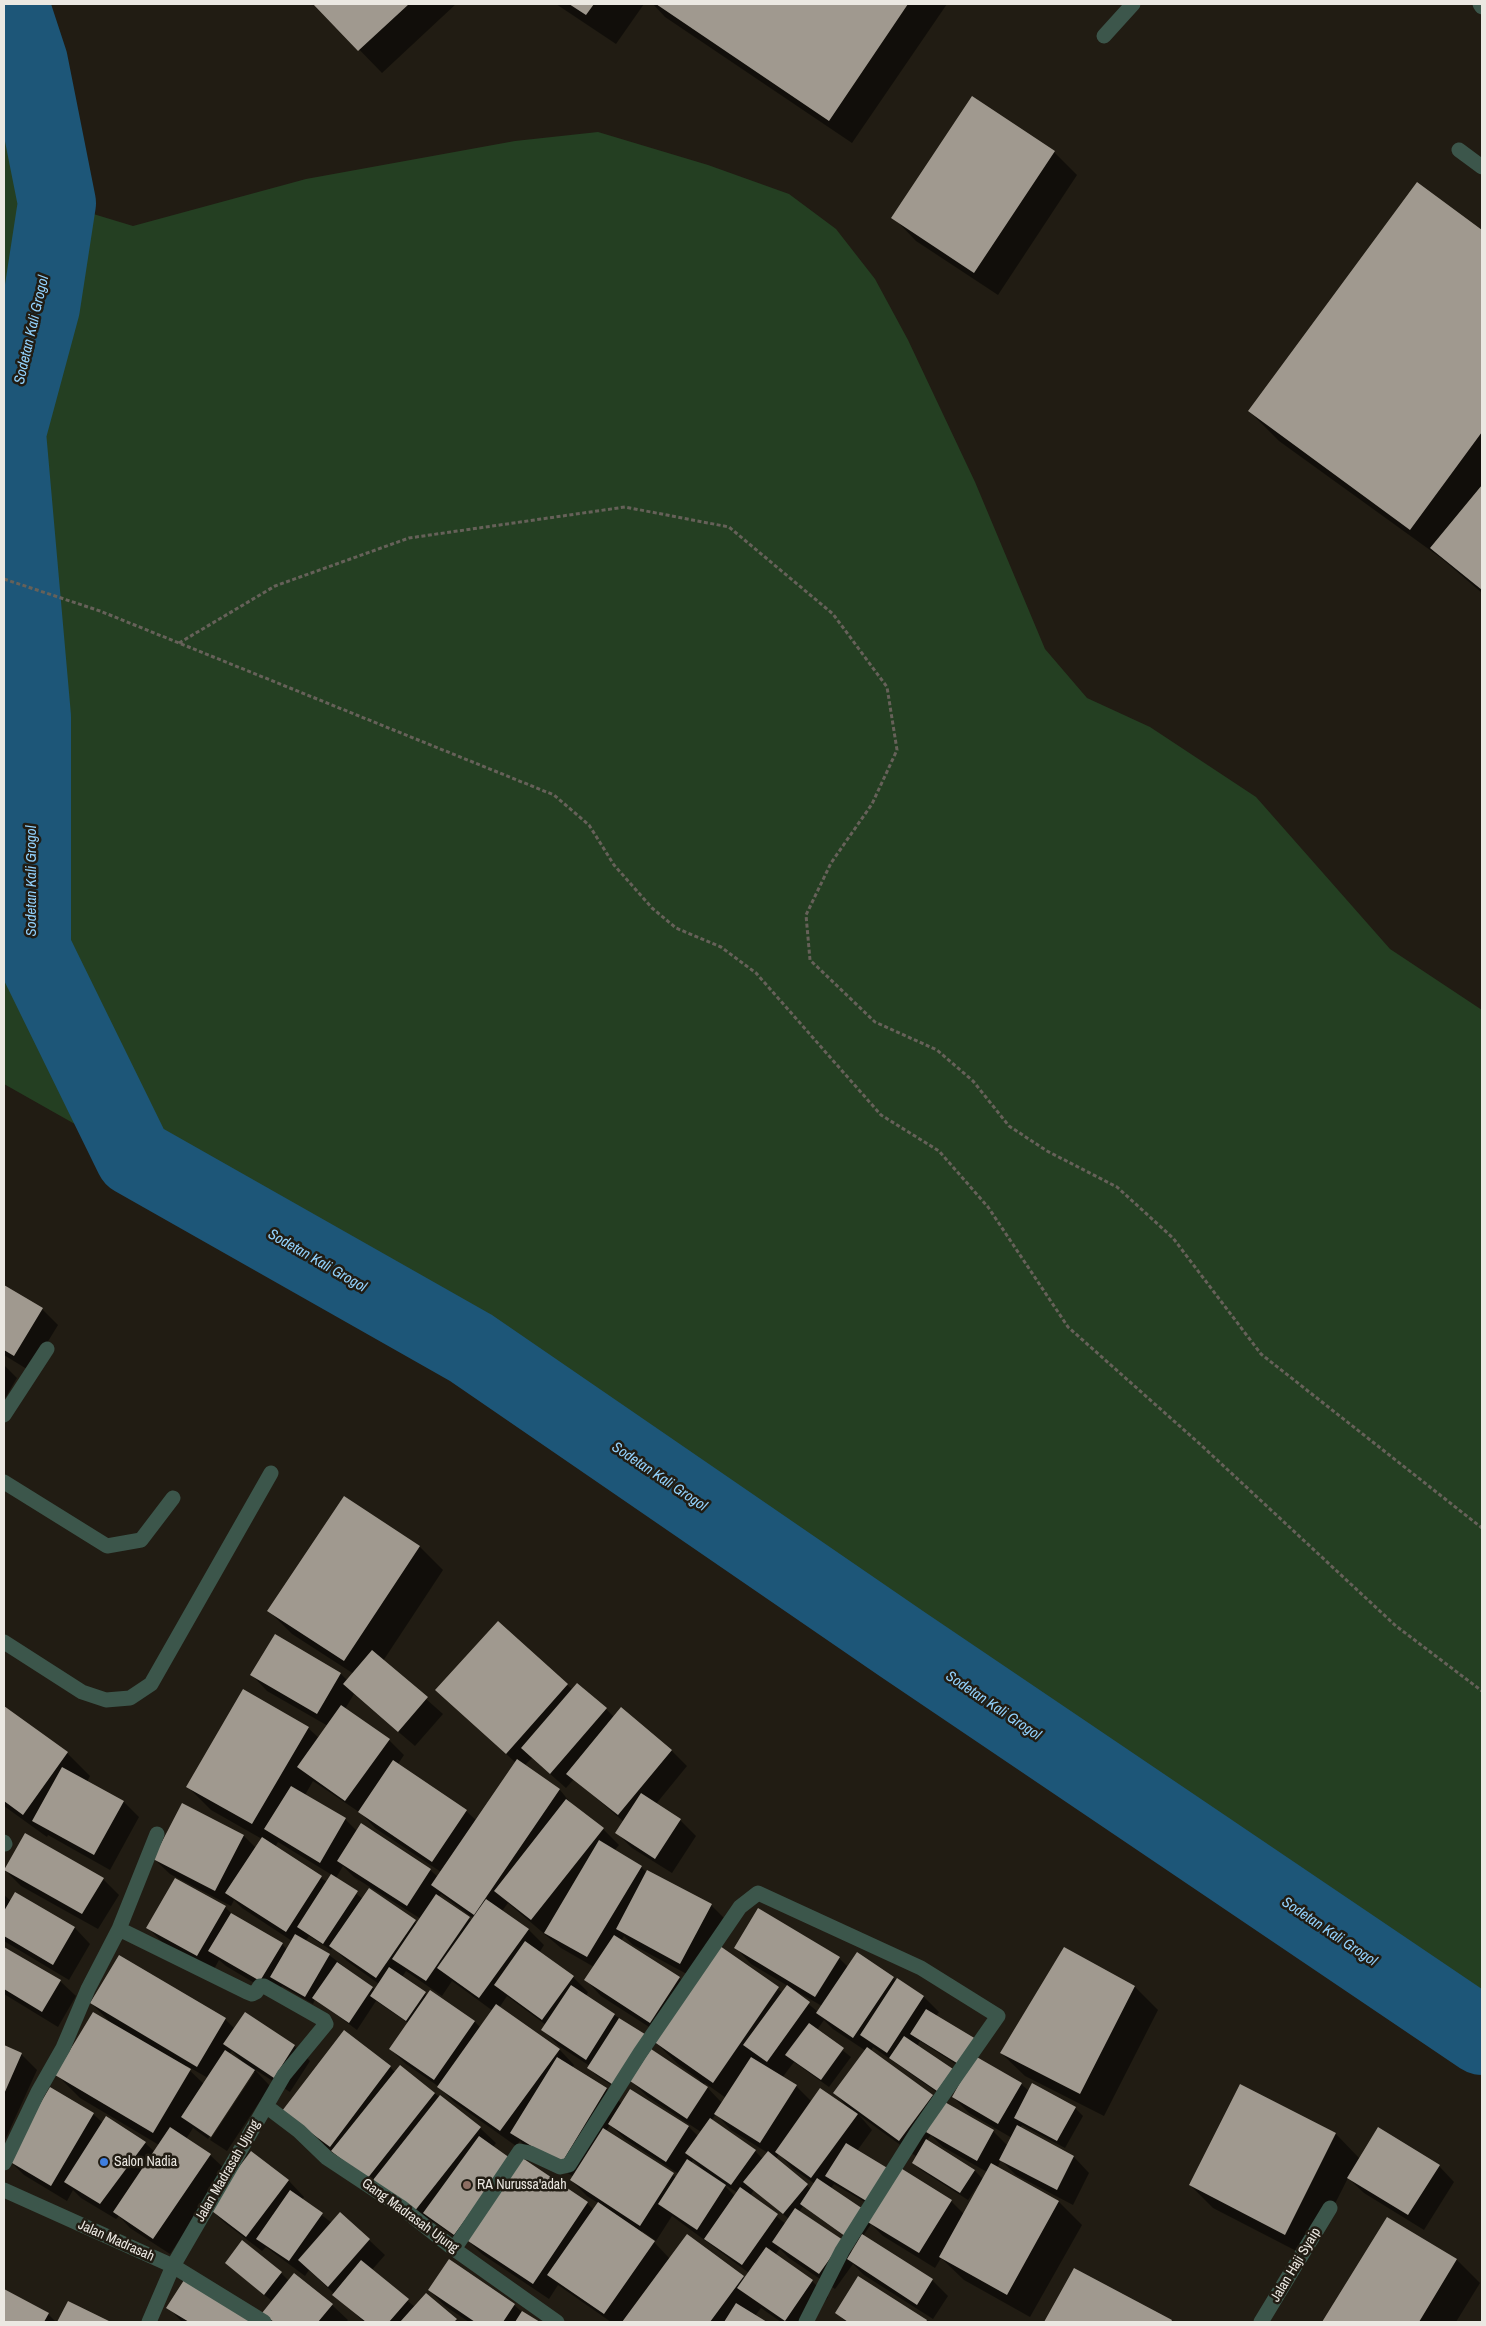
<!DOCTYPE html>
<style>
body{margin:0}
#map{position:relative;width:1486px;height:2326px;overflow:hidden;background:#211c13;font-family:"Archivo Narrow",sans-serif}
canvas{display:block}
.frame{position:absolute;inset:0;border:5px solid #ebe8e2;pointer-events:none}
</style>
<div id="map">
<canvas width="1486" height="2326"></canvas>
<div class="frame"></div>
</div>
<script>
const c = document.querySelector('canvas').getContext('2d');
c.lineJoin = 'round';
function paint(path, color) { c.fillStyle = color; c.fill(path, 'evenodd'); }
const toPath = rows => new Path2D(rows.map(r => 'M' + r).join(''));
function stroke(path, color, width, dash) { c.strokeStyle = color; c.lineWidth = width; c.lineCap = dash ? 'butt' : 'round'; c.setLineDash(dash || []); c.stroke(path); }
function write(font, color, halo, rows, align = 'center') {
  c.font = font + ' "Archivo Narrow",sans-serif'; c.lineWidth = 5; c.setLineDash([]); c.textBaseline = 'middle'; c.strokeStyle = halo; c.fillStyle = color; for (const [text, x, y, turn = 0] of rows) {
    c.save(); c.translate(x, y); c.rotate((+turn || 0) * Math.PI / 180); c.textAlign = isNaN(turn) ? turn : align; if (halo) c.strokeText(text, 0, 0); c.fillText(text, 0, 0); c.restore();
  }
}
const green = toPath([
 [4,4,10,4,29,62,57,203,133,226,306,179,515,141,598,132,708,165,789,194,836,229,875,279,908,340,975,482,1045,649,1087,698,1150,727,1256,797,1390,949,1482,1010,1482,2036,902,1644,471,1348,4,1084]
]);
const shadow = toPath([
 [315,4,456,4,382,73],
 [556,4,644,4,616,44],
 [653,4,947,4,852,143,665,17],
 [972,98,1054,152,1077,175,998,295,916,241,893,217],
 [1417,184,1482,231,1482,593,1441,558,1279,441,1249,411],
 [4,1286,42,1309,58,1325,30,1371,4,1355],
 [4,1365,17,1378,4,1400],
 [344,1497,420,1547,443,1570,383,1661,443,1714,415,1746,354,1694,345,1709,389,1740,404,1755,398,1764,466,1811,477,1821,516,1763,437,1690,567,1685,573,1690,606,1709,614,1717,672,1751,687,1766,656,1804,680,1820,696,1836,672,1873,632,1848,617,1833,624,1822,574,1779,566,1788,532,1758,524,1766,560,1790,574,1807,603,1829,619,1845,614,1851,641,1867,647,1873,711,1905,727,1921,696,1979,633,1945,624,1936,621,1941,679,1978,691,1990,720,1947,783,1993,788,1986,751,1964,736,1948,839,1958,848,1967,893,1978,923,1996,939,2012,936,2016,977,2058,1021,2084,1029,2091,1033,2085,1075,2108,1083,2116,1065,2148,1022,2125,1020,2128,1074,2157,1089,2173,1073,2205,1016,2175,1001,2160,997,2168,1059,2202,1082,2225,1030,2317,964,2280,941,2258,935,2268,883,2236,871,2224,863,2236,932,2280,948,2296,933,2319,864,2275,853,2264,835,2289,789,2258,780,2249,775,2255,812,2281,828,2297,810,2322,781,2322,761,2308,755,2316,765,2322,611,2322,558,2285,549,2299,482,2254,465,2238,462,2242,434,2222,430,2227,300,2127,390,2067,395,2072,400,2067,480,2128,496,2143,493,2147,510,2159,587,2203,594,2210,598,2203,587,2196,571,2180,574,2177,527,2148,520,2141,516,2146,454,2102,438,2086,406,2064,390,2049,408,2023,376,2001,357,2030,315,1999,313,2004,282,1986,276,1996,226,1966,219,1960,213,1971,164,1944,148,1928,225,1907,232,1914,282,1944,287,1950,292,1941,242,1908,234,1900,231,1906,170,1874,154,1859,183,1804,244,1836,256,1848,262,1839,211,1810,188,1787,308,1728,319,1738,328,1726,267,1691,252,1675,275,1636,341,1674,348,1681,354,1674,292,1634,269,1611],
 [313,1781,362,1814,375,1828,441,1872,438,1877,430,1870,361,1825,357,1831,345,1819,305,1795],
 [278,1842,332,1875,327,1882,275,1847],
 [343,1866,354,1877,421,1919,418,1924,363,1899,336,1878],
 [441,1894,473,1918,472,1921,438,1898],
 [508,1903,561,1948,594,1967,586,1980,601,1996,660,2034,647,2037,586,1996,588,1992,573,1977,539,1953,544,1945,529,1930,502,1911],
 [309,1936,331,1950,333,1948,347,1961,379,1984,375,1990,329,1955,305,1942],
 [406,1971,442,1996,452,1981,493,2011,481,2028,475,2022,427,1996,402,1977],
 [794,1990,822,2006,818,2012,793,1991],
 [507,1996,546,2025,543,2030,559,2046,590,2066,589,2068,596,2075,623,2093,631,2081,648,2097,701,2132,698,2136,689,2127,631,2090,622,2104,607,2089,572,2068,574,2065,559,2049,499,2008],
 [824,2020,833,2029,866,2051,835,2093,849,2109,812,2102,796,2086,782,2078,794,2062,829,2087,851,2057,817,2030],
 [920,2041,968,2072,953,2097,969,2113,1012,2138,1008,2146,993,2131,943,2103,942,2106,932,2096,871,2051,873,2047,945,2098,917,2046],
 [656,2043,678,2064,700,2080,699,2082,651,2050],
 [705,2083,726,2098,722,2103,704,2084],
 [716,2114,731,2130,768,2153,763,2159,755,2151,711,2121],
 [859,2115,917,2157,913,2163,921,2170,968,2200,978,2185,979,2186,964,2214,951,2201,900,2169,888,2170,857,2151,872,2130],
 [610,2125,625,2139,679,2174,677,2178,606,2131],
 [931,2135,943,2147,987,2172,983,2179,975,2171,926,2141],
 [779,2154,792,2168,815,2184,811,2189,776,2159],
 [693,2160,705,2172,691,2163],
 [724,2184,738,2193,735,2196,724,2185],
 [834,2184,875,2208,866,2212,831,2188],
 [754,2190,789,2219,786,2224,750,2196],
 [803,2206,857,2245,853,2252,842,2241,799,2212],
 [672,2216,749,2273,745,2279,687,2236,670,2259,654,2242,641,2233,642,2231,656,2241],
 [4,1708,67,1753,90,1776,87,1782,124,1802,139,1817,110,1870,48,1835,47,1837,4,1806],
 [5,1870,103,1879,119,1895,98,1929,21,1886],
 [16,1893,75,1928,90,1944,69,1980,4,1941,4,1895,11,1901],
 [4,1948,60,1981,76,1996,58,2027,4,1994],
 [1065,1948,1135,1987,1158,2010,1104,2116,1025,2076,1001,2053],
 [119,1957,225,2019,235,2029,294,2046,310,2061,290,2092,254,2069,270,2086,227,2151,210,2140,255,2072,252,2072,208,2139,193,2128,186,2139,210,2155,226,2170,170,2254,130,2228,119,2216,116,2219,81,2198,73,2190,67,2201,24,2175,8,2159,51,2089,93,2114,103,2123,106,2118,145,2143,155,2152,159,2145,80,2098,57,2075,111,2023,91,2003],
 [232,2051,242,2061,241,2062,229,2054],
 [187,2066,208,2078,204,2084,186,2067],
 [4,2046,21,2054,37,2070,5,2140,4,2139],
 [1241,2086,1336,2134,1360,2159,1439,2166,1454,2182,1424,2230,1364,2193,1348,2178,1308,2257,1213,2208,1190,2185],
 [251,2153,289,2181,304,2197,302,2200,332,2223,369,2240,385,2255,371,2271,415,2307,426,2295,458,2322,364,2322,309,2270,305,2276,266,2247,262,2251,225,2223,209,2208],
 [1387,2219,1457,2260,1480,2283,1456,2322,1324,2322],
 [226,2263,281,2273,289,2281,332,2305,348,2320,346,2322,274,2322,264,2312,273,2302],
 [1074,2270,1171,2321,1172,2322,1046,2322],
 [4,2290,48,2314,56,2322,4,2322],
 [429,2290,514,2305,522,2312,538,2322,469,2322,445,2306],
 [168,2307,254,2322,182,2322],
 [837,2313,927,2321,928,2322,846,2322]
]);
const river = toPath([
 [10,4,29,62,57,203,41,307,7,433,32,717,32,949,134,1157,471,1348,902,1644,1482,2036]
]);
const building = toPath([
 [313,4,409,4,358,51],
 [569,4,594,4,586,15],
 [656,4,908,4,829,121],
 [972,96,1055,151,974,273,891,218],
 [1417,182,1482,230,1482,432,1410,530,1248,411],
 [1482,485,1482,590,1430,548],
 [4,1285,43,1308,14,1356,4,1350],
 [344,1496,420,1546,344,1661,267,1611],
 [498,1621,568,1684,506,1754,435,1690],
 [275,1634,341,1673,317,1714,250,1675],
 [372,1650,428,1697,398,1732,343,1684],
 [577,1683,607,1708,550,1774,521,1748],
 [243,1689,309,1727,252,1824,186,1787],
 [341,1705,390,1739,345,1801,297,1767],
 [4,1706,68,1752,23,1815,4,1801],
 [621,1707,672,1750,618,1815,566,1774],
 [517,1759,560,1789,474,1915,431,1885],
 [393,1760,467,1810,432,1862,358,1812],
 [62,1767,124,1801,94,1855,32,1821],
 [291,1786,346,1818,320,1863,264,1829],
 [641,1793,681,1819,655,1859,615,1833],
 [566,1799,604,1828,531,1920,494,1891],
 [182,1803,244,1835,215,1891,153,1859],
 [361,1823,431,1869,407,1906,337,1861],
 [25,1833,104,1878,82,1914,4,1870],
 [262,1837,322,1876,286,1932,225,1893],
 [599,1840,642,1866,587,1957,544,1933],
 [647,1870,712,1904,680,1964,616,1929],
 [331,1874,358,1891,323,1944,297,1927],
 [175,1878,226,1906,197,1956,146,1928],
 [369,1888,416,1920,376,1978,329,1946],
 [15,1892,75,1927,53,1965,4,1936,4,1911],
 [436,1894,470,1917,426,1981,392,1959],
 [486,1899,529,1929,479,1998,437,1968],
 [758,1908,840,1957,815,1997,734,1948],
 [231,1913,283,1943,260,1981,208,1951],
 [295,1934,330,1954,305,1997,270,1977],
 [614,1935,680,1977,650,2023,584,1980],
 [525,1941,574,1976,542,2020,494,1985],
 [720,1946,779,1987,713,2083,653,2041],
 [4,1947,61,1980,42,2012,4,1989],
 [1064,1947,1135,1986,1080,2094,1000,2053],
 [857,1952,894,1977,853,2038,816,2013],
 [119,1955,226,2018,197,2067,90,2003],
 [337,1962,373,1987,349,2023,312,1998],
 [389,1967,426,1992,406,2021,370,1996],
 [897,1978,924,1996,887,2053,860,2035],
 [571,1985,615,2014,586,2060,541,2030],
 [787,1985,810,2002,767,2062,743,2045],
 [430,1990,475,2021,434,2080,389,2049],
 [496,2004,560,2049,500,2131,437,2087],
 [926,2009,976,2039,960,2065,910,2034],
 [93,2012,191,2069,153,2133,55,2075],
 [245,2012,295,2045,274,2078,223,2044],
 [619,2018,648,2036,615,2086,587,2068],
 [809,2023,844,2048,821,2080,785,2055],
 [344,2030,391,2066,330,2147,282,2111],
 [904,2036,953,2069,937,2091,889,2058],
 [4,2045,22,2053,4,2094],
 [867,2047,933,2095,899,2141,833,2093],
 [651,2049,708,2087,687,2119,630,2081],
 [225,2050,255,2070,211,2137,181,2117],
 [975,2056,1022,2083,998,2124,952,2097],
 [557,2057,607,2088,561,2164,510,2133],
 [751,2057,797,2085,760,2143,714,2114],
 [400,2065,435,2093,367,2179,331,2151],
 [1032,2083,1076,2107,1057,2141,1014,2118],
 [1240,2084,1336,2133,1285,2235,1189,2185],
 [50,2087,94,2113,51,2186,7,2160],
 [820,2088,858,2114,811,2178,775,2152],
 [630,2089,689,2126,666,2162,608,2124],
 [440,2095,481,2127,414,2212,373,2180],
 [943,2101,994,2130,977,2161,926,2132],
 [106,2116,146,2142,100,2204,64,2182],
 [710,2118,756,2150,731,2185,685,2153],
 [1017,2125,1074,2156,1057,2190,999,2160],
 [170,2127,211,2154,153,2239,113,2212],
 [1378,2127,1440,2165,1408,2215,1347,2178],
 [603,2128,674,2173,640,2226,570,2180],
 [479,2136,510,2158,454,2235,423,2213],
 [926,2139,975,2170,960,2193,912,2163],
 [846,2143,889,2169,868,2202,825,2176],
 [251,2151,289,2180,246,2237,208,2208],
 [768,2151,808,2184,783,2214,743,2182],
 [521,2157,588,2202,533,2284,465,2239],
 [687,2159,726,2185,697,2230,658,2204],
 [991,2163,1059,2201,1007,2295,939,2257],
 [899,2167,952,2200,919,2253,866,2221],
 [817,2178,866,2211,849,2239,800,2204],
 [740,2187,778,2214,742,2265,704,2239],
 [290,2190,323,2213,289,2261,256,2239],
 [598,2202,655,2241,604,2314,547,2275],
 [795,2208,843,2240,819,2274,772,2242],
 [340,2212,370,2239,328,2287,298,2260],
 [1387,2217,1457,2259,1419,2322,1322,2322],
 [687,2234,744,2276,710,2322,622,2322],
 [862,2234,933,2279,917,2305,847,2259],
 [242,2240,282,2272,264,2295,225,2263],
 [766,2247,813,2280,785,2321,737,2288],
 [449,2259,515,2304,503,2322,475,2322,428,2290],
 [361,2260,409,2299,389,2322,366,2322,332,2295],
 [1074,2268,1172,2320,1171,2322,1044,2322],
 [294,2273,333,2304,318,2322,274,2322,262,2313],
 [858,2276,927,2320,926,2322,848,2322,835,2313],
 [186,2277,257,2322,189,2322,166,2308],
 [4,2289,49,2313,44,2322,4,2322],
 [426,2293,457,2319,454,2322,400,2322],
 [68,2301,111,2322,57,2322],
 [736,2303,767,2322,724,2322],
 [522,2311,540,2322,515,2322]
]);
const path = toPath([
 [4,579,100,611,554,795,589,825,614,865,652,908,676,928,721,947,756,973,881,1115,939,1151,988,1207,1068,1327,1201,1445,1396,1626,1482,1691],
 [179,643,275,586,409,538,625,507,729,527,833,614,887,687,897,750,872,804,831,863,806,915,810,960,875,1022,937,1050,973,1081,1009,1126,1047,1151,1117,1187,1173,1238,1261,1354,1482,1528]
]);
const lane = toPath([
 [1104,36,1133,4],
 [1459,150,1482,167],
 [4,1482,107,1546,141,1540,173,1498],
 [4,1642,82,1692,106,1700,130,1698,151,1684,271,1473]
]);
const street = toPath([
 [1480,4,1482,7],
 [4,1415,47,1349],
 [4,1842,5,1844],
 [119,1929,247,1992,252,1994,256,1992,260,1986,264,1986,324,2020,326,2024,284,2075,173,2266,149,2322],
 [266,2106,299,2131,327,2158,401,2207,454,2249,557,2322],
 [4,2163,38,2092,63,2048,88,1989,119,1929,157,1834],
 [4,2190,173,2266,264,2322],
 [454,2249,520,2151,530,2153,560,2167,569,2165,640,2053,740,1907,758,1893,921,1968,998,2016,917,2132,842,2251,806,2322],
 [1261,2322,1330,2208]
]);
const markers = [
 [104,2162,5,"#3f7fe0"],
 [467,2185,5,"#8d6e63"]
];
const poiNames = [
 ["Salon Nadia",114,2162],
 ["RA Nurussa'adah",477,2185]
];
const streetNames = [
 ["Jalan Madrasah Ujung",228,2171,-60],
 ["Gang Madrasah Ujung",410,2216,36],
 ["Jalan Madrasah",116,2241,24],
 ["Jalan Haji Syaip",1296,2265,-59]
];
const waterNames = [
 ["Sodetan Kali Grogol",32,330,-77],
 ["Sodetan Kali Grogol",32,881,-90],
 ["Sodetan Kali Grogol",317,1261,30],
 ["Sodetan Kali Grogol",659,1477,34],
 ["Sodetan Kali Grogol",993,1706,34],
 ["Sodetan Kali Grogol",1329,1932,34]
];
paint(green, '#243f22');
paint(shadow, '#0007');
stroke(river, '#1d5678', 78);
paint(building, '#a0998f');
stroke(path, '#666159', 3, [4, 2.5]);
stroke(lane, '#3c564b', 15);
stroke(street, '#3c564b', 15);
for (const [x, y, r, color] of markers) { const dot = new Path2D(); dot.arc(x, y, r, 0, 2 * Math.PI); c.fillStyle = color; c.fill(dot); stroke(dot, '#211c13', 2); }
write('14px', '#ebe8e2', '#211c13', poiNames, 'left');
write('14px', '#ebe8e2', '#211c13', streetNames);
write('italic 15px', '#92d1fc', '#211c13', waterNames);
</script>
